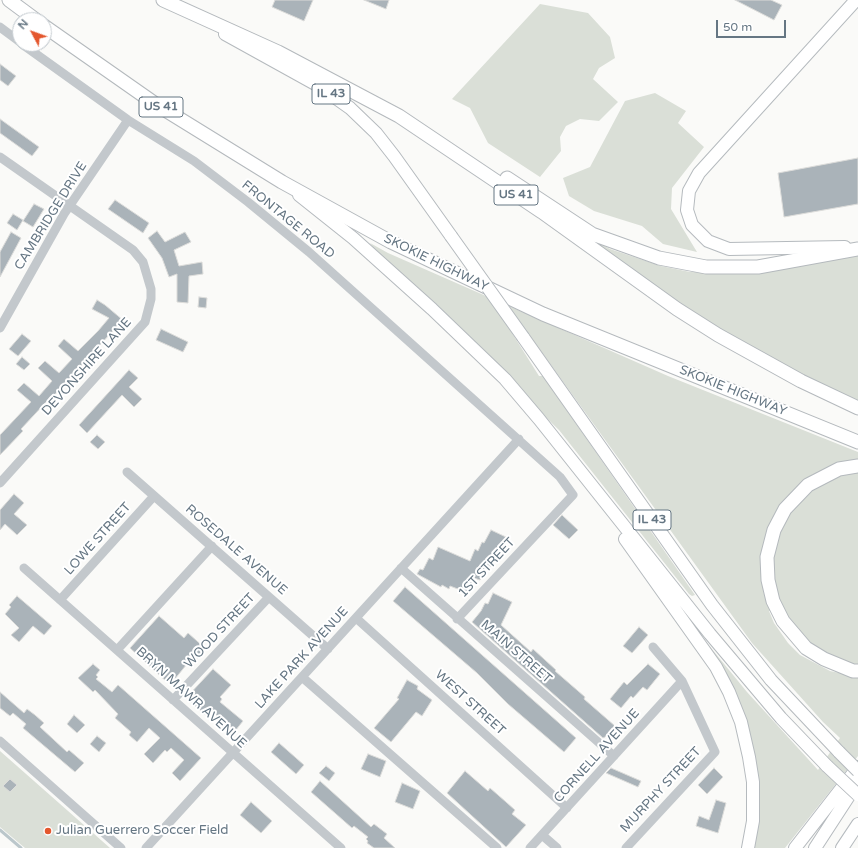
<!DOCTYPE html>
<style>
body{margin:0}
#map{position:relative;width:858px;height:848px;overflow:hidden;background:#fafaf8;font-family:"Varela Round",sans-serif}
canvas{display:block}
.north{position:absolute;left:12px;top:12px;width:40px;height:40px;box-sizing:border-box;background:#fff;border:1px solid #c1c8cd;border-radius:50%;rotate:311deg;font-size:11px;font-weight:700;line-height:16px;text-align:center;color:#657683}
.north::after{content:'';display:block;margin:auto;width:14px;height:18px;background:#e4572e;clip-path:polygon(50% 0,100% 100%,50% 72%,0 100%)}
.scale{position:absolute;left:716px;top:20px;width:70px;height:18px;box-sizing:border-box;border:2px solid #657683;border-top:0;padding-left:5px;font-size:12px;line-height:14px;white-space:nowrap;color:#657683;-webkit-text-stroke:3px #fff;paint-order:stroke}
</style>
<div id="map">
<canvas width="858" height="848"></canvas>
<div class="north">N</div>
<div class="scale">50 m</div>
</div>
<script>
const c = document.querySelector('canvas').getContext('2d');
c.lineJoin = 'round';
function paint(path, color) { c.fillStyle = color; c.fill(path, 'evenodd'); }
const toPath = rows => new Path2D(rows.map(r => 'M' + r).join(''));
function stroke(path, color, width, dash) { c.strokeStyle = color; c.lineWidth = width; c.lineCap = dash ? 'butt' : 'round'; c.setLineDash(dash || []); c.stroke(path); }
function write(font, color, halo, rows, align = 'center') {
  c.font = font + ' "Varela Round",sans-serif'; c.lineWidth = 4; c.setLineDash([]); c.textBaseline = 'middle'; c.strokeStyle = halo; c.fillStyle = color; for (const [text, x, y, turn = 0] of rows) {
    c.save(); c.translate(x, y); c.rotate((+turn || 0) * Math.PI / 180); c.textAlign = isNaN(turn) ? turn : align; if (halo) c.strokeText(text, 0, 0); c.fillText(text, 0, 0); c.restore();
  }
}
const green = toPath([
 [540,4,588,13,610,37,615,58,599,68,593,79,618,102,599,121,580,119,566,126,560,137,561,151,540,177,488,143,470,108,452,99],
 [655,93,686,111,678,123,704,147,672,188,671,209,697,252,663,244,642,226,594,211,569,196,563,178,590,167,625,101],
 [551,212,593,240,610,249,661,266,690,272,752,273,858,254,858,403,772,360,702,319],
 [370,243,388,253,668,376,858,452,858,461,829,467,812,475,798,486,785,501,762,578,764,594,771,610,769,611,774,623,788,643,800,655,830,671,858,677,858,756,785,848,752,848,754,757,698,632,747,692,818,770,840,738,823,722,752,643,535,343,512,333,539,376,543,376,695,595,692,596,689,594,559,430,379,256],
 [858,471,858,665,844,663,814,649,779,607,770,565,783,520,811,489,847,472],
 [0,751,110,848,25,848,0,827]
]);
const stream = toPath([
 [0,830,21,848]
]);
const building = toPath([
 [275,0,313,0,304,21,272,7,275,0],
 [364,0,389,0,386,9,364,0],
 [735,0,771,0,782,5,774,20,735,0],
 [0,64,16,76,8,86,0,80,0,64],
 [0,119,39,147,32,156,0,133,0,119],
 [858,158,858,204,784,217,778,173,858,158],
 [115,200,149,223,143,233,108,209,115,200],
 [34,204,44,209,33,227,23,221,34,204],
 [13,214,23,220,17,230,7,223,13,214],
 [157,231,165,242,185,232,191,242,174,250,179,266,202,262,203,274,189,276,188,303,177,302,177,274,169,277,162,258,148,238,157,231],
 [11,232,21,238,0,277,0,252,11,232],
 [199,297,207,298,206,308,198,307,199,297],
 [97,300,105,305,124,321,122,324,120,323,49,401,48,400,21,429,23,431,0,455,0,435,31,402,17,390,24,383,39,396,52,381,38,368,45,361,59,373,72,359,58,346,64,339,78,351,98,331,109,318,92,309,97,300],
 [161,329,188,342,183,352,156,340,161,329],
 [22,334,31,341,18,356,9,349,22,334],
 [22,357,30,364,24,370,16,364,22,357],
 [129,370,138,378,129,387,142,399,134,407,122,395,87,433,79,425,129,370],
 [97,435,105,442,98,449,90,442,97,435],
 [14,494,24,503,14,514,27,525,17,535,5,524,0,530,0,510,14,494],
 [562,515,578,530,569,539,553,525,562,515],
 [491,530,508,538,500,557,495,555,491,567,487,565,480,580,474,578,468,593,450,586,449,589,442,585,441,587,417,574,420,569,423,570,429,558,433,560,438,547,470,561,475,549,478,551,482,542,484,543,491,530],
 [405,587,576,738,564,752,508,704,477,673,393,601,405,587],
 [493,593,512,602,501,625,531,652,533,649,556,670,555,671,585,697,584,699,615,726,605,737,603,738,472,622,481,611,485,603,488,604,493,593],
 [17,596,52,626,44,635,33,626,19,642,11,635,19,628,5,614,11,607,9,605,17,596],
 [159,616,184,638,188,633,206,649,190,667,187,664,174,680,171,677,167,682,130,648,159,616],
 [639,627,648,635,632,653,623,646,639,627],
 [93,664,100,670,96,675,98,677,96,679,112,692,118,685,201,758,180,781,172,773,184,760,171,748,167,752,165,750,153,763,144,754,160,738,149,728,137,742,129,735,131,732,115,718,118,714,95,690,93,692,78,678,93,664],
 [648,664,660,674,647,690,643,687,633,698,631,696,621,708,610,699,624,682,627,685,648,664],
 [213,669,231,685,220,697,222,699,220,702,243,721,235,731,211,711,207,716,186,698,213,669],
 [407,680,418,686,417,689,432,700,422,716,416,712,391,742,374,728,399,699,397,698,407,680],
 [0,692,24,713,27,709,35,715,44,723,40,727,67,752,69,750,84,763,75,772,23,728,26,724,13,713,10,716,0,708,0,692],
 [74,715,85,725,77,733,67,724,74,715],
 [97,736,106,743,99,752,90,744,97,736],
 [279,743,304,765,296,774,271,752,279,743],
 [368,754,386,761,380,777,361,769,368,754],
 [326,766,335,773,329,781,319,773,326,766],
 [611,768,641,781,638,787,606,773,611,768],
 [714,768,723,777,707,794,698,785,714,768],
 [465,771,488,791,490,788,506,802,515,810,512,814,526,825,506,847,447,793,465,771],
 [10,779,17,785,10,792,3,786,10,779],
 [320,781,371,827,374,824,387,834,384,838,395,848,374,848,367,843,368,841,366,839,368,837,354,826,352,828,311,792,320,781],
 [402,783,420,791,413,809,395,802,402,783],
 [716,800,726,803,718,833,696,826,699,816,709,820,716,800],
 [251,802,272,821,261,833,240,815,251,802]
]);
const minor = toPath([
 [0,27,20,42],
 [22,44,128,120,194,161,248,202,309,252,560,477,573,495,457,619],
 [0,157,133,250,143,262,151,289,151,299,145,322,0,483],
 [0,328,64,214,128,120],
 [127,472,328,649],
 [24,568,341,848],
 [401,568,614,756],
 [60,600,154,496],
 [356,618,567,808],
 [117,650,212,546],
 [302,677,497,848],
 [173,700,269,597],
 [0,741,121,848],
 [542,835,557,848],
 [146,848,519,439],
 [530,848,682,681],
 [626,848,715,752,682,681,653,647]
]);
const major = toPath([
 [225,34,319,86,350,108,376,133,394,156,451,236],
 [299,195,353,238,432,309,505,379,539,419,710,634,781,718,827,766],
 [845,247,729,249,708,241,692,225,687,210,689,191,699,173,856,0],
 [523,337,712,605,771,680,839,752],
 [625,539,716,667,729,692,741,722,749,757,753,782,753,821,748,848],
 [795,848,858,767],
 [815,848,858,782],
 [842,848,858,824]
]);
const highway = toPath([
 [9,0,36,20],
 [163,0,278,52,399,116,542,212,677,309,718,335,801,381,858,408],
 [44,26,154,103,282,182,391,242,543,314,858,442],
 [507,178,592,234,659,258,706,267,758,267,858,249],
 [858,466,839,469,808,485,785,509,774,530,767,557,768,580,773,601,783,621,806,648,824,659,853,671,858,671]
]);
const majorBridge = toPath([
 [451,236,523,337],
 [839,752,858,771],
 [827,766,858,795]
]);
const markers = [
 [48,831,4,"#e4572e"]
];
const shields = [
 [331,94,38],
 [161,107,44],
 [516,195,44],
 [652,520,38]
];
const shieldNames = [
 ["IL 43",331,94],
 ["US 41",161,107],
 ["US 41",516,195],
 ["IL 43",652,520]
];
const streetNames = [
 ["CAMBRIDGE DRIVE",51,216,-58],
 ["FRONTAGE ROAD",288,220,39],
 ["SKOKIE HIGHWAY",436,263,26],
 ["DEVONSHIRE LANE",87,367,-48],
 ["SKOKIE HIGHWAY",733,391,22],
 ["LOWE STREET",98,539,-48],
 ["ROSEDALE AVENUE",236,550,41],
 ["1ST STREET",487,568,-47],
 ["WOOD STREET",220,631,-47],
 ["MAIN STREET",516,652,41],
 ["LAKE PARK AVENUE",302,658,-48],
 ["BRYN MAWR AVENUE",191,698,42],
 ["WEST STREET",470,703,42],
 ["CORNELL AVENUE",597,756,-48],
 ["MURPHY STREET",661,790,-47]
];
const poiNames = [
 ["Julian Guerrero Soccer Field",56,831]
];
paint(green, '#dadfd7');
stroke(stream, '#bbc7cb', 3);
paint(building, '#aab3b9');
stroke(building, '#dcdcda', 1);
stroke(major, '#b5babe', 14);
stroke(highway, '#b4b9bd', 15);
stroke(minor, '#c3c8cc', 9);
stroke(major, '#fff', 12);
stroke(highway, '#fff', 13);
stroke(majorBridge, '#b5babe', 14, []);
stroke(majorBridge, '#fff', 12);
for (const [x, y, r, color] of markers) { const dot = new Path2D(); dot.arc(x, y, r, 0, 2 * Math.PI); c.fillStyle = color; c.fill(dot); stroke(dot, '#fff', 1.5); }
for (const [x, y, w] of shields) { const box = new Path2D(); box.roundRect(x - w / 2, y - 10, w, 20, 3); c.fillStyle = '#fff'; c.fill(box); stroke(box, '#657683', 1); }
write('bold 12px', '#657683', null, shieldNames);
write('13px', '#657683', '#fff', streetNames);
write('13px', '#657683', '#fff', poiNames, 'left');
</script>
